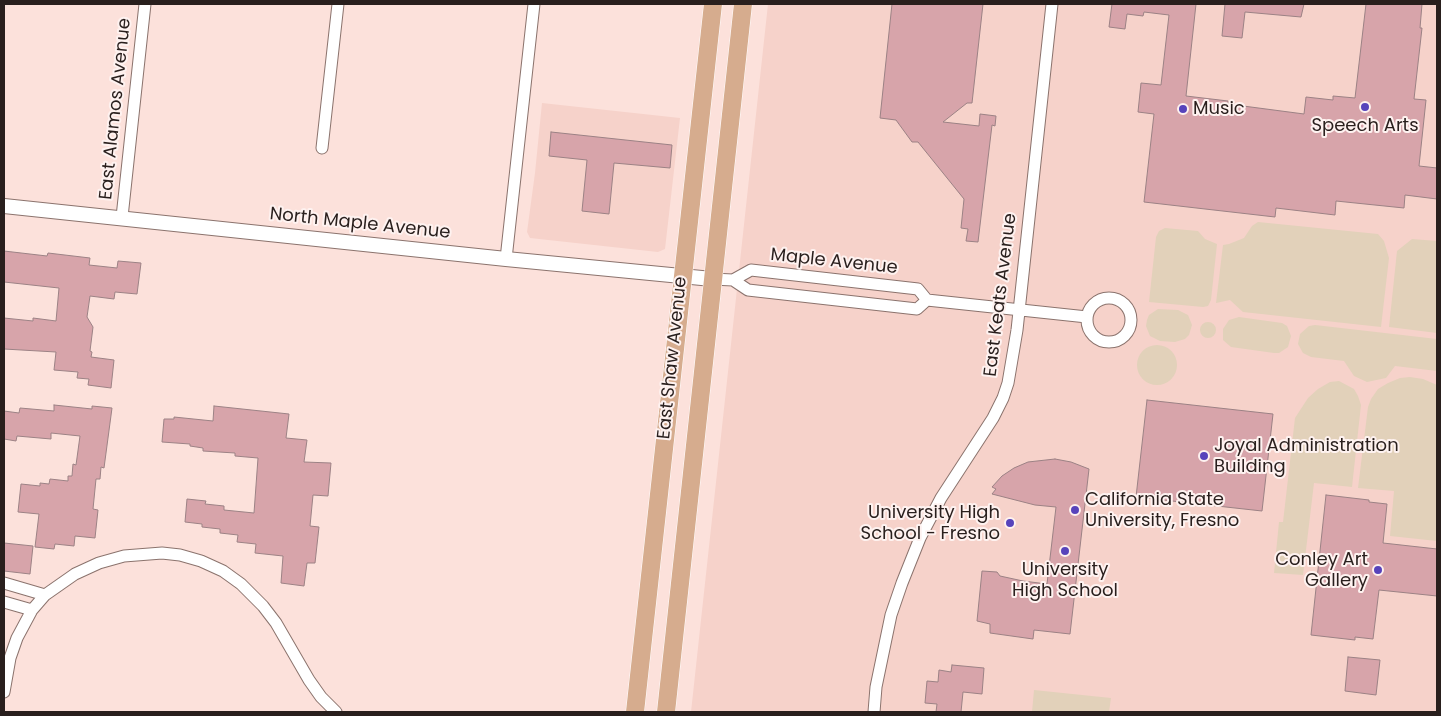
<!DOCTYPE html>
<style>
body{margin:0}
#map{position:relative;width:1441px;height:716px;overflow:hidden;background:#fce1db;font-family:Poppins,sans-serif}
canvas{display:block}
.frame{position:absolute;inset:0;border:5px solid #291f1d;pointer-events:none}
</style>
<div id="map">
<canvas width="1441" height="716"></canvas>
<div class="frame"></div>
</div>
<script>
const c = document.querySelector('canvas').getContext('2d');
c.lineJoin = 'round';
function paint(path, color) { c.fillStyle = color; c.fill(path, 'evenodd'); }
const toPath = rows => new Path2D(rows.map(r => 'M' + r).join(''));
function stroke(path, color, width, dash) { c.strokeStyle = color; c.lineWidth = width; c.lineCap = dash ? 'butt' : 'round'; c.setLineDash(dash || []); c.stroke(path); }
function write(font, color, halo, rows, align = 'center') {
  c.font = font + ' Poppins,sans-serif'; c.lineWidth = 4; c.setLineDash([]); c.textBaseline = 'middle'; c.strokeStyle = halo; c.fillStyle = color; for (const [text, x, y, turn = 0] of rows) {
    c.save(); c.translate(x, y); c.rotate((+turn || 0) * Math.PI / 180); c.textAlign = isNaN(turn) ? turn : align; if (halo) c.strokeText(text, 0, 0); c.fillText(text, 0, 0); c.restore();
  }
}
const built = toPath([
 [768,4,1437,4,1437,712,691,712],
 [542,103,680,118,665,249,658,252,530,238,527,232,535,173]
]);
const green = toPath([
 [1258,222,1378,234,1384,241,1389,258,1381,327,1243,312,1230,300,1216,303,1223,245,1229,244,1244,238,1252,226],
 [1165,228,1198,231,1205,239,1217,244,1211,300,1208,306,1203,307,1149,302,1156,237,1159,231],
 [1412,239,1437,241,1437,333,1389,327,1397,251],
 [1158,309,1178,310,1188,315,1192,325,1189,335,1185,339,1175,342,1160,341,1150,336,1146,326,1147,320,1149,315],
 [1239,317,1282,323,1287,326,1291,336,1288,347,1279,353,1274,353,1231,347,1223,340,1223,329,1229,320],
 '1200 330a8 8 0 1 1 16 0a8 8 0 1 1-16 0Z',
 [1315,325,1437,339,1437,371,1395,366,1386,378,1367,382,1354,376,1344,361,1311,357,1303,353,1298,344,1300,334,1309,326],
 '1137 365a20 20 0 1 1 40 0a20 20 0 1 1-40 0Z',
 [1410,377,1423,379,1437,385,1437,541,1390,536,1394,491,1358,488,1368,407,1371,399,1378,389,1388,383,1400,378],
 [1339,381,1354,389,1358,396,1361,405,1352,487,1314,483,1303,575,1274,573,1279,522,1283,522,1295,418,1308,398,1318,389,1330,382],
 [1034,690,1111,698,1109,712,1032,712]
]);
const building = toPath([
 [892,4,983,4,972,103,967,103,943,122,979,126,980,114,996,116,995,126,992,125,978,242,966,241,968,229,961,228,964,199,918,142,912,142,896,120,880,118,892,4],
 [1112,4,1196,4,1186,96,1228,101,1228,104,1304,114,1306,97,1333,100,1333,96,1355,98,1366,4,1422,4,1420,28,1422,28,1414,99,1426,100,1419,166,1437,168,1437,199,1405,195,1404,208,1336,201,1335,215,1276,208,1275,217,1144,202,1154,114,1138,112,1141,83,1161,85,1169,15,1144,12,1143,16,1127,14,1125,29,1109,27,1112,4],
 [1225,4,1304,4,1301,17,1245,12,1242,38,1222,36,1225,4],
 [551,132,672,145,670,168,614,163,609,214,582,211,587,160,549,156,551,132],
 [4,251,47,256,48,253,90,258,89,265,117,268,118,261,141,263,137,294,115,292,114,299,90,296,87,317,93,327,90,351,92,352,91,357,114,360,111,388,88,385,89,379,77,378,78,372,54,370,56,352,4,349,4,318,33,321,33,318,56,321,59,288,4,282,4,251],
 [1147,400,1273,414,1262,511,1136,497,1147,400],
 [54,405,92,409,92,406,112,408,104,468,101,467,100,479,96,479,93,509,98,510,95,538,75,536,74,546,55,544,54,549,35,547,39,514,18,512,21,484,40,486,40,483,49,484,50,479,68,481,68,476,72,476,73,464,76,465,80,436,51,433,51,439,17,436,16,441,4,439,4,411,19,413,20,408,54,411,54,405],
 [214,406,289,414,286,438,307,440,304,462,331,463,328,496,313,495,310,526,319,527,315,563,307,563,304,586,281,583,283,556,255,553,256,544,237,542,238,535,220,533,220,529,202,527,202,524,185,522,187,499,206,501,205,504,224,506,224,510,254,513,258,458,235,456,235,453,203,451,203,448,190,446,190,444,162,442,164,419,174,419,174,417,213,421,214,406],
 [1055,459,1071,462,1089,469,1070,634,1034,630,1033,639,990,633,990,624,977,621,982,571,997,572,1000,576,1023,581,1047,584,1056,507,1035,505,992,494,996,489,992,487,1002,476,1014,468,1028,462,1055,459],
 [1326,495,1369,500,1369,502,1387,504,1383,543,1437,549,1437,596,1379,590,1373,639,1355,637,1355,640,1311,635,1326,495],
 [4,543,33,546,30,574,4,571,4,543],
 [1348,657,1380,660,1376,695,1345,691,1348,657],
 [952,665,984,668,982,694,963,692,961,712,936,712,937,704,925,703,927,681,938,682,939,670,951,672,952,665]
]);
const minor = toPath([
 [322,148,338,4],
 [122,217,145,4],
 [506,259,534,4],
 [712,279,733,280,751,270,918,289,927,300,1087,317],
 [733,280,748,290,917,309,927,300],
 '1087 320a22 22 0 1 1 44 0a22 22 0 1 1-44 0Z',
 [4,583,45,595],
 [4,602,32,610],
 [4,692,10,658,17,638,32,610,45,595,75,574,99,563,124,556,162,553,180,555,201,561,223,571,241,584,263,606,276,623,309,680,321,697,336,712],
 [874,712,876,687,891,615,902,583,920,538,941,498,993,418,1003,398,1008,383,1017,330,1052,4]
]);
const tertiary = toPath([
 [4,206,506,259,712,279]
]);
const primary = toPath([
 [635,712,713,4],
 [666,712,743,4]
]);
const markers = [
 [1365,107,5,"#5743bb"],
 [1183,109,5,"#5743bb"],
 [1204,456,5,"#5743bb"],
 [1075,510,5,"#5743bb"],
 [1010,523,5,"#5743bb"],
 [1065,551,5,"#5743bb"],
 [1378,570,5,"#5743bb"]
];
const streetNames = [
 ["East Alamos Avenue",116,109,-84],
 ["North Maple Avenue",360,224,6],
 ["Maple Avenue",834,262,6],
 ["East Keats Avenue",1001,295,-83],
 ["East Shaw Avenue",673,358,-84]
];
const poiNames = [
 ["Music",1193,109],
 ["Speech Arts",1365,126,"center"],
 ["Joyal Administration",1214,446],
 ["Building",1214,467],
 ["California State",1085,500],
 ["University, Fresno",1085,521],
 ["University High",1000,513,"right"],
 ["School - Fresno",1000,534,"right"],
 ["Conley Art",1368,560,"right"],
 ["Gallery",1368,581,"right"],
 ["University",1065,570,"center"],
 ["High School",1065,591,"center"]
];
paint(built, '#f6d2ca');
paint(green, '#e2d1ba');
paint(building, '#d7a4aa');
stroke(building, '#9c8285', 1);
stroke(minor, '#8b736d', 13);
stroke(tertiary, '#8b736d', 16);
stroke(primary, '#fff', 19);
stroke(minor, '#fff', 11);
stroke(tertiary, '#fff', 14);
stroke(primary, '#d6ac8e', 18);
for (const [x, y, r, color] of markers) { const dot = new Path2D(); dot.arc(x, y, r, 0, 2 * Math.PI); c.fillStyle = color; c.fill(dot); stroke(dot, '#fef2f0', 2); }
write('18px', '#291f1d', '#fef2f0', streetNames);
write('18px', '#291f1d', '#fef2f0', poiNames, 'left');
</script>
